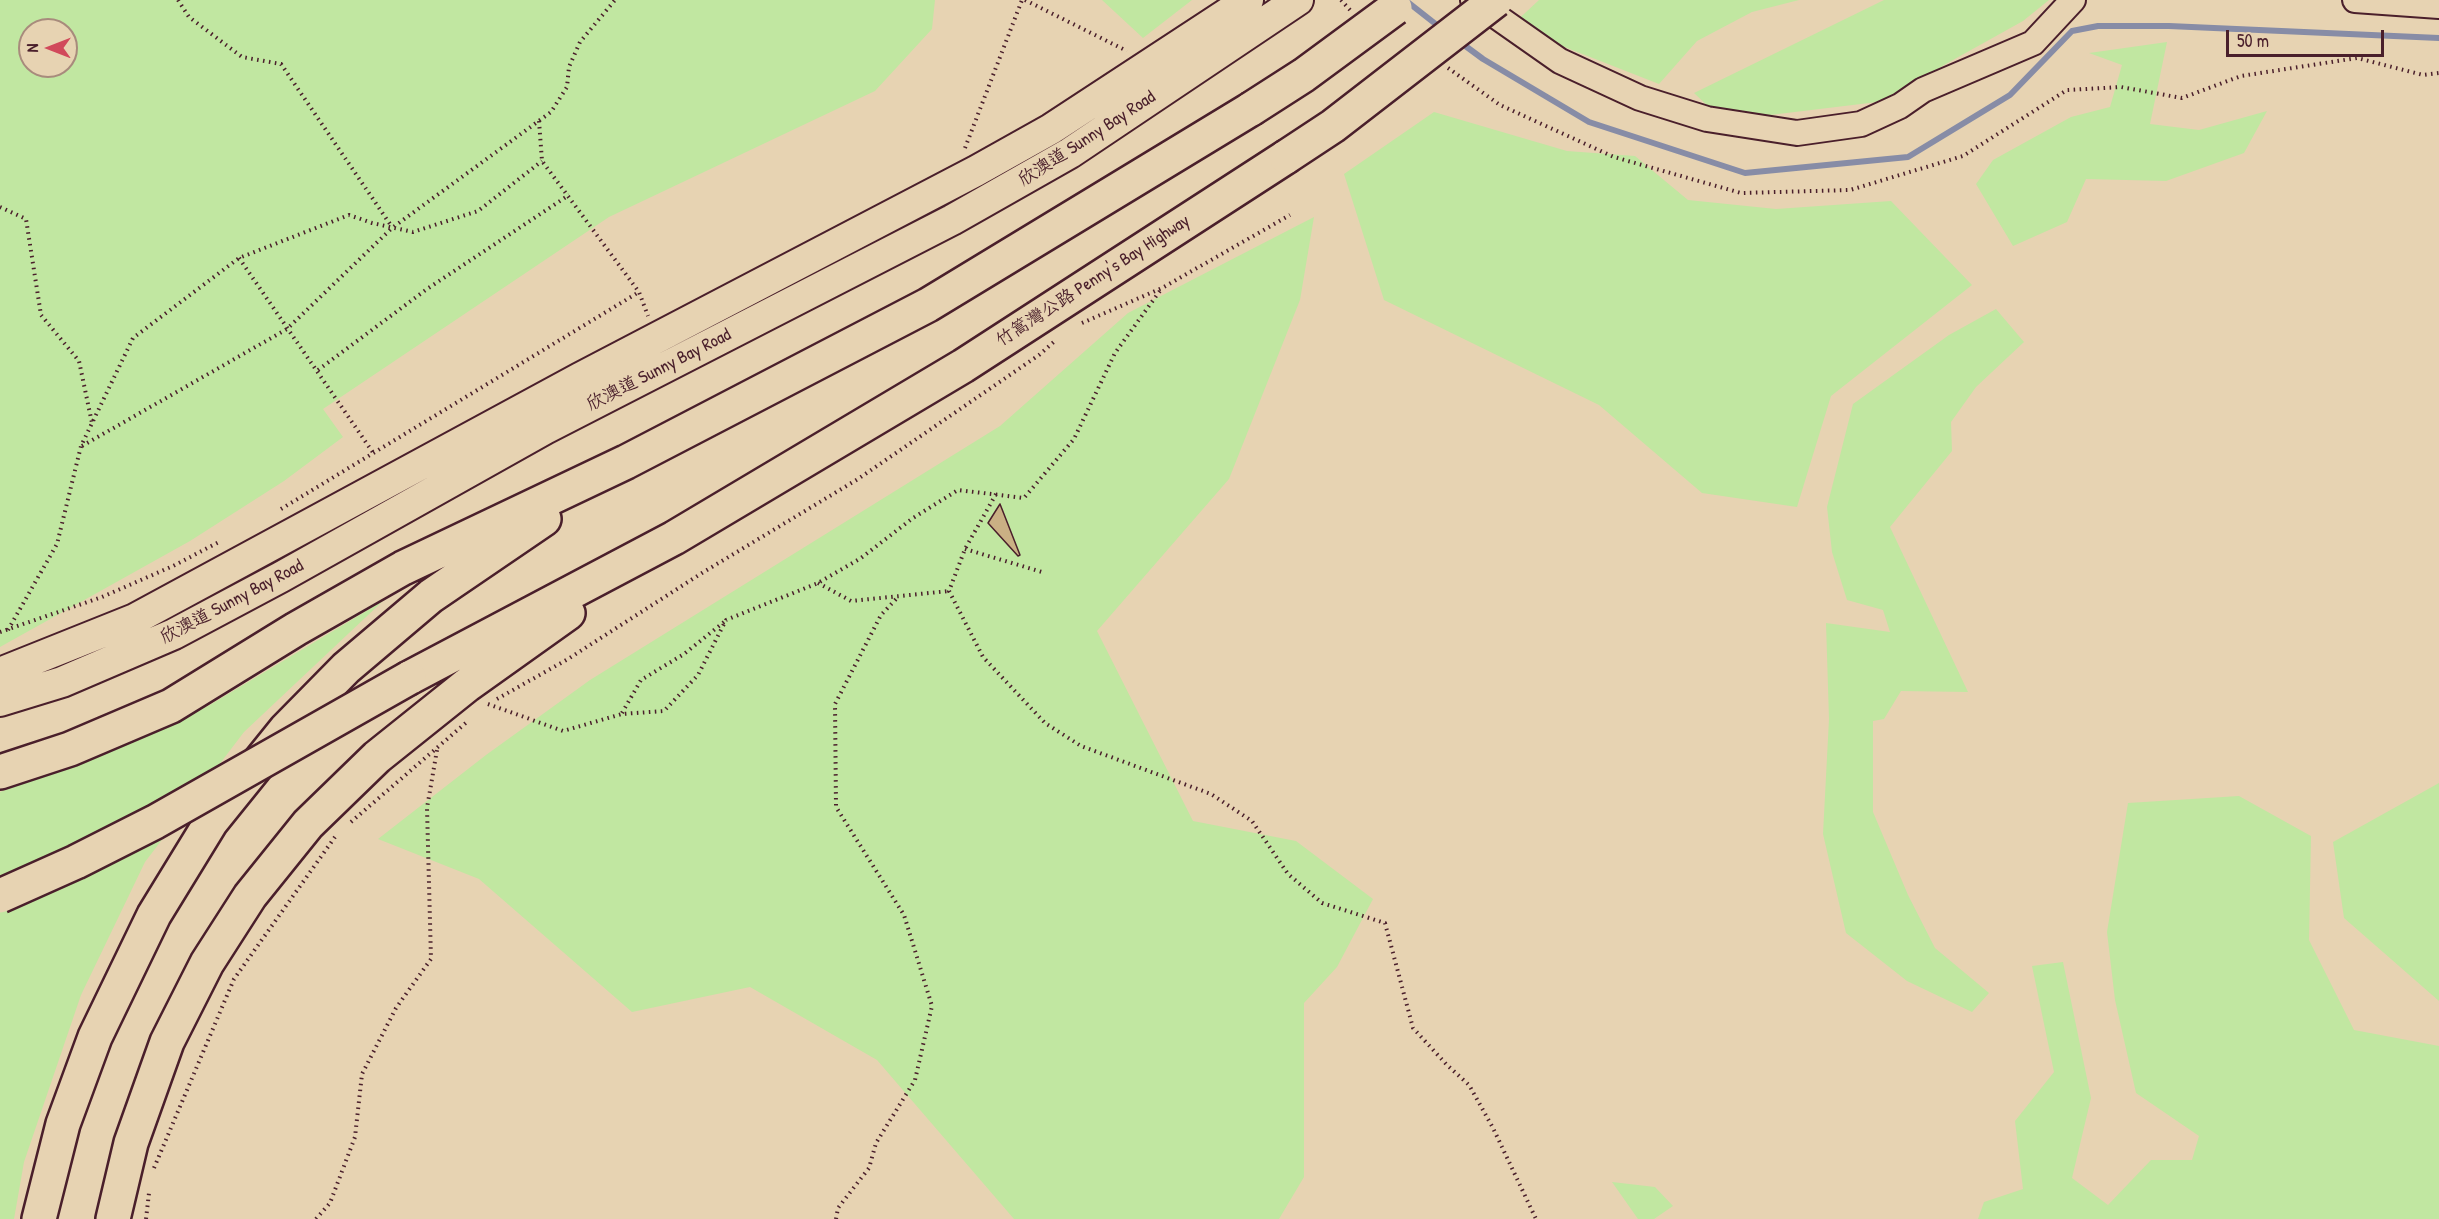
<!DOCTYPE html>
<meta charset="utf-8">
<style>
body{margin:0}
#map{position:relative;width:2439px;height:1219px;overflow:hidden;background:#e7d3b2;font-family:"Patrick Hand",sans-serif}
canvas{display:block}
.north{position:absolute;left:18px;top:18px;width:60px;height:60px;box-sizing:border-box;background:#e7d3b2;border:2px solid #a88b7c;border-radius:50%;rotate:270deg;font-size:16px;font-weight:700;line-height:24px;text-align:center;color:#4a1f2b}
.north::after{content:'';display:block;margin:auto;width:21px;height:27px;background:#d1495b;clip-path:polygon(50% 0,100% 100%,50% 72%,0 100%)}
.scale{position:absolute;left:2226px;top:30px;width:158px;height:27px;box-sizing:border-box;border:3px solid #4a1f2b;border-top:0;padding-left:8px;font-size:18px;line-height:21px;white-space:nowrap;color:#4a1f2b;-webkit-text-stroke:4px #e7d3b2;paint-order:stroke}
</style>
<div id="map">
<canvas width="2439" height="1219"></canvas>
<div class="north">N</div>
<div class="scale">50 m</div>
</div>
<script>
const c = document.querySelector('canvas').getContext('2d');
c.lineJoin = 'round';
function paint(path, color) { c.fillStyle = color; c.fill(path, 'evenodd'); }
const toPath = rows => new Path2D(rows.map(r => 'M' + r).join(''));
function stroke(path, color, width, dash) { c.strokeStyle = color; c.lineWidth = width; c.lineCap = dash ? 'butt' : 'round'; c.setLineDash(dash || []); c.stroke(path); }
function write(font, color, halo, rows, align = 'center') {
  c.font = font + ' "Patrick Hand","LXGW WenKai TC",sans-serif'; c.lineWidth = 4.5; c.setLineDash([]); c.textBaseline = 'middle'; c.strokeStyle = halo; c.fillStyle = color; for (const [text, x, y, turn = 0] of rows) {
    c.save(); c.translate(x, y); c.rotate((+turn || 0) * Math.PI / 180); c.textAlign = isNaN(turn) ? turn : align; if (halo) c.strokeText(text, 0, 0); c.fillText(text, 0, 0); c.restore();
  }
}
const green = toPath([
 [0,0,935,0,932,29,875,91,609,217,323,409,343,437,284,481,190,541,0,647],
 [30,30,66,30,66,66,30,66],
 [1102,0,1192,0,1143,38],
 [1539,0,1799,0,1752,12,1697,41,1659,84,1511,26],
 [1884,0,2049,0,2023,21,1944,65,1894,100,1770,115,1712,110,1694,93],
 [2167,42,2150,124,2199,130,2267,111,2244,153,2166,181,2086,179,2067,222,2013,246,1976,184,1993,160,2071,117,2110,107,2122,65,2089,53],
 [1434,112,1567,151,1635,156,1688,200,1776,209,1891,201,1972,285,1831,396,1797,507,1702,493,1599,405,1384,300,1344,174],
 [1314,217,1300,300,1229,479,1097,631,1193,821,1296,841,1373,899,1337,967,1304,1003,1304,1177,1279,1219,1014,1219,877,1060,750,987,632,1012,479,879,378,839,486,755,590,680,1000,426,1128,313],
 [1996,309,2024,342,1976,387,1951,422,1952,451,1890,527,1968,692,1901,691,1884,719,1873,721,1873,812,1908,895,1935,948,1989,993,1972,1012,1907,981,1846,933,1823,834,1829,719,1826,623,1890,632,1883,610,1847,600,1832,552,1827,507,1853,404,1949,335],
 [383,601,244,732,145,862,81,995,24,1162,14,1219,0,1219,0,792,96,757,208,706],
 [2439,783,2439,1001,2344,918,2333,842],
 [2239,796,2311,836,2309,940,2354,1030,2439,1046,2439,1219,1978,1219,1984,1202,2023,1189,2015,1121,2054,1072,2032,966,2063,962,2091,1098,2072,1178,2108,1205,2151,1160,2192,1160,2199,1136,2136,1093,2115,1000,2107,932,2128,803],
 [1612,1182,1655,1187,1673,1206,1654,1219,1638,1219]
]);
const stream = toPath([
 [1405,0,1442,29],
 [1460,42,1483,59,1589,122,1745,173,1908,157,2010,95,2072,31,2098,26,2169,26,2439,38]
]);
const building = toPath([
 [1000,504,1020,555,1018,556,988,523,1000,504]
]);
const path = toPath([
 [178,0,189,17,242,57,281,64,392,227],
 [1025,0,1127,51],
 [1341,0,1350,10],
 [1448,68,1500,105,1614,157,1741,193,1850,190,1963,156,2067,90,2121,87,2182,98,2241,76,2357,58,2423,75,2439,73],
 [539,121,542,161,639,292,648,316],
 [965,148,1022,0],
 [0,207,26,219,41,315,79,361,92,423],
 [239,258,374,454],
 [1082,323,1162,288,1290,215],
 [318,370,427,289,569,195],
 [82,446,287,329,392,228,551,112,567,87,569,67,580,42,615,0],
 [996,494,965,549,949,591,983,657,1045,723,1081,746,1211,794,1252,821,1288,874,1322,903,1385,923,1413,1028,1447,1065,1469,1085,1493,1128,1536,1219],
 [281,509,639,292],
 [965,549,1042,572],
 [818,583,851,601,949,591],
 [8,630,57,544,81,446,133,338,239,258,349,215,372,223,413,232,478,211,542,161],
 [0,632,102,597,173,566,219,542],
 [497,699,568,659,702,573,858,479,1039,355,1056,340],
 [488,704,563,731,622,714,664,711,698,675,726,620,818,583,861,558,913,518,958,490,1024,498,1074,439,1115,353,1162,288],
 [622,713,641,680,684,654,724,622],
 [351,822,468,721],
 [154,1168,234,979,335,837],
 [146,1219,149,1193],
 [316,1219,330,1203,355,1137,362,1074,396,1008,431,959,427,808,437,750],
 [836,1219,838,1208,869,1168,876,1143,915,1080,932,1006,904,915,836,807,835,704,881,615,897,598]
]);
const minor = toPath([
 [1473,0,1560,61,1640,98,1707,119,1797,133,1861,124,1900,106,1923,90,2033,43,2073,0],
 [2355,0,2439,6]
]);
const major = toPath([
 [0,673,135,619,580,378,976,171,1051,129,1248,0],
 [0,701,62,682,174,634,281,577,545,429,952,220,1070,153,1298,0]
]);
const highway = toPath([
 [409,678,674,538,963,366,1286,157],
 [0,772,70,749,171,706,296,629,403,568,626,462,928,305,1251,109],
 [39,1219,63,1124,95,1037,154,915,211,822,286,729,346,668,431,596,544,519],
 [113,1219,131,1143,167,1042,207,963,250,896,308,824,377,757,467,685,568,613]
]);
const highwayBridge = toPath([
 [1251,109,1304,75,1395,8],
 [1286,157,1333,126,1496,0],
 [0,896,76,862,155,822,409,678]
]);
const streetNames = [
 ["欣澳道 Sunny Bay Road",1087,139,-33],
 ["竹篙灣公路 Penny's Bay Highway",1093,281,-33],
 ["欣澳道 Sunny Bay Road",659,370,-27],
 ["欣澳道 Sunny Bay Road",232,602,-28]
];
paint(green, '#c1e7a1');
stroke(stream, '#878ca6', 6);
paint(building, '#cab084');
stroke(building, '#4a1f2b', 1.5);
stroke(minor, '#4a1f2b', 28);
stroke(major, '#4a1f2b', 34);
stroke(highway, '#4a1f2b', 38);
stroke(path, '#4a1f2b', 4, [1.5, 4.5]);
stroke(minor, '#e7d3b2', 24);
stroke(major, '#e7d3b2', 30);
stroke(highway, '#e7d3b2', 33);
stroke(highwayBridge, '#4a1f2b', 38, []);
stroke(highwayBridge, '#e7d3b2', 33);
write('18px', '#4a1f2b', '#e7d3b2', streetNames);
</script>
